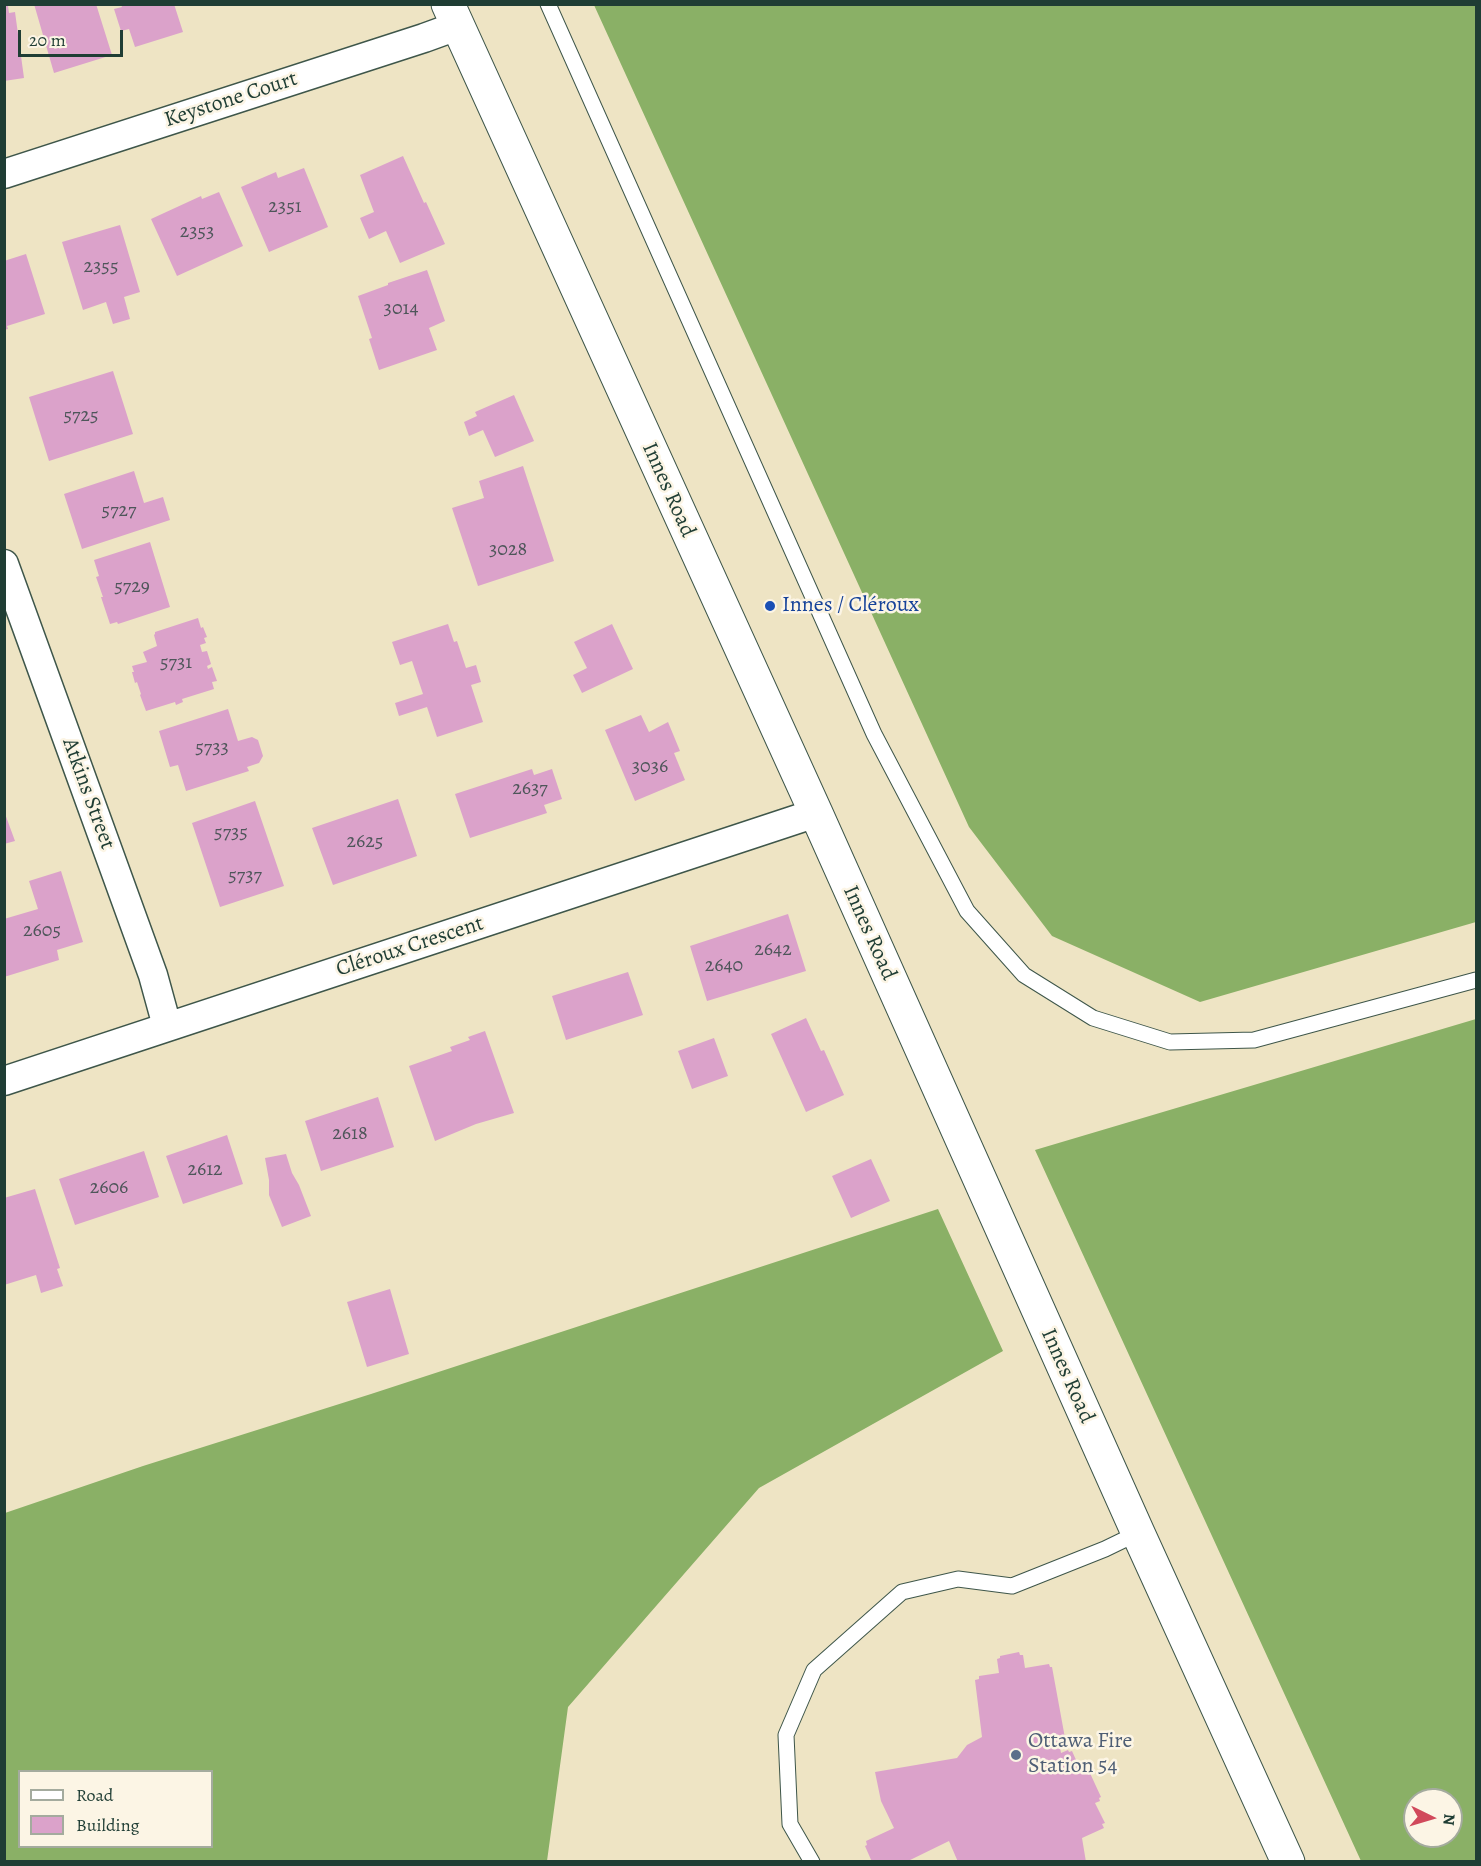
<!DOCTYPE html>
<meta charset="utf-8">
<style>
body{margin:0}
#map{position:relative;width:1481px;height:1866px;overflow:hidden;background:#eee4c4;font-family:Alegreya,serif}
canvas{display:block}
.frame{position:absolute;inset:0;border:6px solid #1f3d34;pointer-events:none}
.legend{position:absolute;left:18px;top:1770px;width:195px;height:78px;box-sizing:border-box;background:#fcf5e5;border:2px solid #a4ab9e;margin:0;padding:8px 10px;list-style:none;font-size:18px;color:#1f3d34}
.legend li{display:flex;align-items:center;gap:12px;height:30px}
.legend b{width:30px;border:2px solid #a4ab9e}
.north{position:absolute;left:1403px;top:1788px;width:60px;height:60px;box-sizing:border-box;background:#fcf5e5;border:2px solid #a4ab9e;border-radius:50%;rotate:95deg;font-size:16px;font-weight:700;line-height:24px;text-align:center;color:#1f3d34}
.north::after{content:'';display:block;margin:auto;width:21px;height:27px;background:#d1495b;clip-path:polygon(50% 0,100% 100%,50% 72%,0 100%)}
.scale{position:absolute;left:18px;top:30px;width:105px;height:27px;box-sizing:border-box;border:3px solid #1f3d34;border-top:0;padding-left:8px;font-size:18px;line-height:21px;white-space:nowrap;color:#1f3d34;-webkit-text-stroke:4px #fcf5e5;paint-order:stroke}
</style>
<div id="map">
<canvas width="1481" height="1866"></canvas>
<div class="frame"></div>
<ul class="legend">
<li><b style="height:8px;background:#fff"></b>Road</li>
<li><b style="height:16px;background:#dba2ca"></b>Building</li>
</ul>
<div class="north">N</div>
<div class="scale">20 m</div>
</div>
<script>
const c = document.querySelector('canvas').getContext('2d');
c.lineJoin = 'round';
function paint(path, color) { c.fillStyle = color; c.fill(path, 'evenodd'); }
const toPath = rows => new Path2D(rows.map(r => 'M' + r).join(''));
function stroke(path, color, width, dash) { c.strokeStyle = color; c.lineWidth = width; c.lineCap = dash ? 'butt' : 'round'; c.setLineDash(dash || []); c.stroke(path); }
function write(font, color, halo, rows, align = 'center') {
  c.font = font + ' Alegreya,serif'; c.lineWidth = 5; c.setLineDash([]); c.textBaseline = 'middle'; c.strokeStyle = halo; c.fillStyle = color; for (const [text, x, y, turn = 0] of rows) {
    c.save(); c.translate(x, y); c.rotate((+turn || 0) * Math.PI / 180); c.textAlign = isNaN(turn) ? turn : align; if (halo) c.strokeText(text, 0, 0); c.fillText(text, 0, 0); c.restore();
  }
}
const forest = toPath([
 [594,5,1476,5,1476,922,1200,1002,1052,936,969,827],
 [1476,1019,1476,1861,1361,1861,1035,1150],
 [1415,1800,1451,1800,1451,1836,1415,1836],
 [938,1209,1003,1351,759,1488,568,1707,547,1861,5,1861,5,1513,143,1466,371,1394],
 [20,1772,212,1772,212,1846,20,1846]
]);
const building = toPath([
 [34,4,96,4,112,55,54,73],
 [121,4,174,4,183,32,135,47,129,29,121,31,114,9,122,7],
 [4,6,8,6,9,13,15,12,24,78,4,81],
 [403,156,424,203,426,202,445,244,400,263,386,231,369,239,360,218,374,212,360,175],
 [304,168,328,227,269,252,241,187,276,172,278,178],
 [219,192,243,246,177,276,151,219,201,196,202,199],
 [120,225,140,292,124,297,130,319,113,324,106,302,83,310,62,242],
 [26,254,45,314,7,326,8,329,4,330,4,261],
 [427,270,445,321,429,328,437,350,379,370,369,339,372,338,358,296,388,285,388,283],
 [113,371,133,434,49,461,29,397],
 [514,395,534,441,495,457,483,430,469,436,464,422,477,416,475,412],
 [523,466,554,561,478,586,452,508,484,498,479,481],
 [134,471,144,503,163,497,170,520,82,549,64,494],
 [150,542,170,607,118,624,117,622,110,624,101,597,103,597,96,577,99,576,94,560],
 [198,618,201,628,203,627,207,637,204,638,206,643,200,645,202,652,207,651,211,664,207,666,208,669,212,667,217,681,212,682,214,689,182,699,183,702,176,705,175,702,146,711,140,695,141,694,137,682,135,683,132,672,134,672,132,666,147,662,143,652,157,646,154,635,155,634,155,632],
 [448,624,454,642,457,641,466,668,476,665,481,682,471,685,483,722,437,737,427,707,399,716,395,703,423,694,412,661,400,665,392,642],
 [612,624,633,669,582,693,573,675,587,668,574,642],
 [228,709,238,741,252,737,258,740,263,756,259,763,247,767,249,771,186,791,178,765,170,767,159,731],
 [641,715,649,732,668,722,680,751,674,753,685,780,635,801,605,730],
 [532,769,534,775,552,769,562,799,544,805,547,813,470,838,455,794],
 [398,799,417,856,333,885,312,828],
 [255,801,284,886,220,907,192,823],
 [4,811,15,841,4,844],
 [61,871,83,942,57,950,59,960,4,977,4,919,38,909,29,881],
 [788,914,806,971,707,1001,690,946],
 [628,972,643,1015,566,1040,552,996],
 [806,1018,821,1051,824,1050,844,1095,806,1112,771,1034],
 [485,1031,514,1113,476,1124,435,1141,409,1066,452,1051,450,1047,470,1040,468,1037],
 [714,1038,728,1076,692,1089,678,1051],
 [378,1097,394,1147,321,1171,305,1121],
 [227,1135,243,1184,183,1204,166,1156],
 [144,1151,159,1197,75,1225,59,1179],
 [286,1154,292,1173,299,1185,311,1216,282,1227,269,1195,269,1180,265,1158],
 [871,1159,890,1201,851,1218,832,1176],
 [35,1189,60,1268,57,1269,63,1286,41,1293,36,1275,4,1285,4,1198],
 [390,1289,409,1354,367,1367,347,1302],
 [1019,1652,1020,1655,1023,1655,1025,1668,1049,1664,1050,1667,1052,1667,1065,1738,1061,1739,1062,1741,1059,1742,1061,1753,1068,1750,1069,1752,1072,1751,1081,1771,1085,1769,1086,1772,1089,1771,1101,1797,1099,1798,1100,1801,1095,1803,1105,1823,1102,1824,1104,1828,1082,1838,1086,1862,958,1862,949,1841,906,1862,872,1862,865,1846,867,1845,866,1841,894,1828,881,1801,875,1772,957,1758,967,1745,982,1737,975,1680,979,1679,979,1676,999,1673,997,1659,1000,1658,1000,1656]
]);
const service = toPath([
 [548,4,874,734,967,911,1024,975,1093,1018,1170,1042,1254,1040,1476,980],
 [812,1862,790,1824,786,1735,814,1670,902,1592,958,1579,1012,1586,1105,1549,1138,1533]
]);
const minor = toPath([
 [4,174,424,38,457,26],
 [4,564,153,975,167,1026],
 [4,1081,816,813]
]);
const tertiary = toPath([
 [448,4,816,813,1138,1533,1288,1862]
]);
const markers = [
 [770,606,6,"#1a4fb4"],
 [1016,1755,6,"#5c6f8a"]
];
const numberNames = [
 ["2351",285,207],
 ["2353",197,232],
 ["2355",101,267],
 ["3014",401,309],
 ["5725",81,416],
 ["5727",119,511],
 ["3028",508,550],
 ["5729",132,587],
 ["5731",176,663],
 ["5733",212,748],
 ["3036",650,767],
 ["2637",530,789],
 ["5735",231,833],
 ["2625",365,842],
 ["5737",245,876],
 ["2605",42,931],
 ["2642",773,950],
 ["2640",724,966],
 ["2618",350,1134],
 ["2612",205,1170],
 ["2606",109,1188]
];
const streetNames = [
 ["Keystone Court",231,100,-18],
 ["Innes Road",668,490,66],
 ["Atkins Street",88,794,70],
 ["Innes Road",869,933,66],
 ["Cléroux Crescent",410,947,-18],
 ["Innes Road",1067,1376,66]
];
const transitNames = [
 ["Innes / Cléroux",782,606]
];
const serviceNames = [
 ["Ottawa Fire",1028,1742],
 ["Station 54",1028,1767]
];
paint(forest, '#8ab066');
paint(building, '#dba2ca');
stroke(service, '#3e564a', 17);
stroke(minor, '#3e564a', 31);
stroke(tertiary, '#3e564a', 35);
stroke(service, '#fff', 15);
stroke(minor, '#fff', 28);
stroke(tertiary, '#fff', 33);
for (const [x, y, r, color] of markers) { const dot = new Path2D(); dot.arc(x, y, r, 0, 2 * Math.PI); c.fillStyle = color; c.fill(dot); stroke(dot, '#fcf5e5', 2); }
write('20px', '#4e565a', null, numberNames);
write('22px', '#1f3d34', '#fcf5e5', streetNames);
write('22px', '#164399', '#fcf5e5', transitNames, 'left');
write('22px', '#4e5e75', '#fcf5e5', serviceNames, 'left');
</script>
